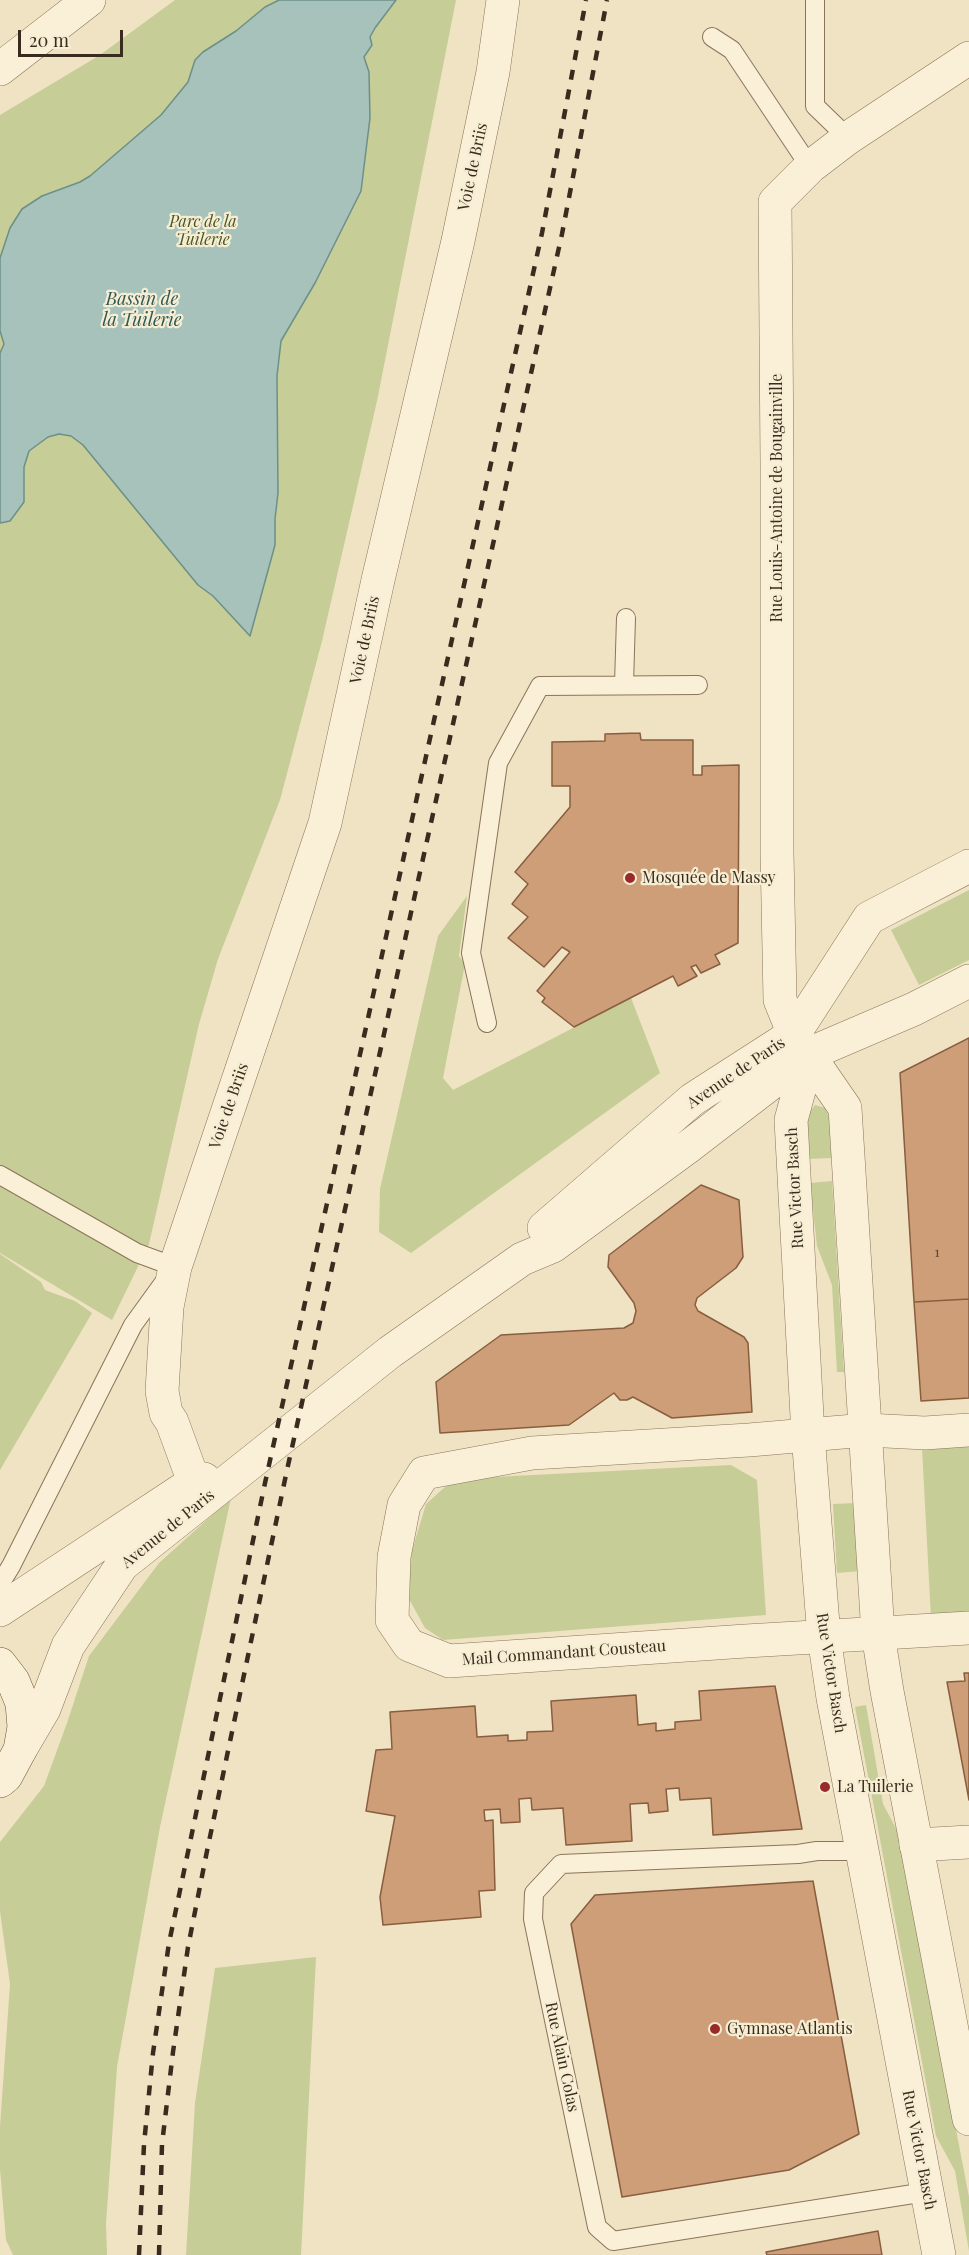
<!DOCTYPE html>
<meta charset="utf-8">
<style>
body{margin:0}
#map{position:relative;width:969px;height:2255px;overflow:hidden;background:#efe3c4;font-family:"Playfair Display",serif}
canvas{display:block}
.scale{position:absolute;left:18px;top:30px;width:105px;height:27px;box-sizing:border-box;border:3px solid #392c1e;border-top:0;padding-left:8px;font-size:18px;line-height:21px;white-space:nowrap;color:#392c1e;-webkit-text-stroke:4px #f6edd3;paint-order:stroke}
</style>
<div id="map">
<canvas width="969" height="2255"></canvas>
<div class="scale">20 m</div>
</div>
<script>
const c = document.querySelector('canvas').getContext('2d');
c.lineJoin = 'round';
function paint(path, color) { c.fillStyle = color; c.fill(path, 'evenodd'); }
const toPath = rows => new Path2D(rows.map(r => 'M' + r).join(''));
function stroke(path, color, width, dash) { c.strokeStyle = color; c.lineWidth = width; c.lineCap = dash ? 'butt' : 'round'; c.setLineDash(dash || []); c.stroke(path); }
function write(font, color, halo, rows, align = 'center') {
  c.font = font + ' "Playfair Display",serif'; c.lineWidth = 4.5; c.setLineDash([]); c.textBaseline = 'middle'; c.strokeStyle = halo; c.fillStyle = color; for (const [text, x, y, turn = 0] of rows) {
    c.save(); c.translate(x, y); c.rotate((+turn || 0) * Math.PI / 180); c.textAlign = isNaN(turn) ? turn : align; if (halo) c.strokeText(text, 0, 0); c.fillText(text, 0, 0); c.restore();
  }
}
const green = toPath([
 [175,0,456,0,377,401,322,641,280,800,218,959,199,1024,149,1244,112,1320,0,1253,0,115,100,55],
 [969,890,969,960,919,985,891,930],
 [467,896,459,956,465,964,443,1078,453,1090,631,998,660,1073,411,1253,379,1232,380,1189,438,936],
 [815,1105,825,1108,831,1122,833,1158,808,1159,806,1117],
 [832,1181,844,1372,837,1372,832,1285,817,1246,810,1183],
 [0,1254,41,1282,45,1290,75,1301,92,1313,0,1470],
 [969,1445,969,1615,931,1618,922,1448],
 [731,1465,757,1480,766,1615,443,1640,425,1628,408,1597,412,1551,426,1504,454,1479],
 [231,1498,160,1827,117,2067,106,2224,107,2255,13,2255,6,2240,0,2169,0,2127,10,1984,0,1911,0,1842,44,1786,67,1723,89,1656,159,1563],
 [856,1503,861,1571,837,1573,833,1504],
 [866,1705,883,1804,899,1834,969,2197,969,2251,955,2171,936,2136,855,1707],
 [316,1957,301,2255,186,2255,195,2103,215,1968]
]);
const water = toPath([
 [279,0,396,0,375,28,370,37,372,45,364,57,369,72,370,118,361,191,315,283,281,341,277,376,278,493,275,519,275,545,250,636,213,596,198,585,83,445,71,436,59,434,48,437,29,451,24,467,24,502,10,521,0,523,0,353,4,344,0,331,0,258,10,228,22,209,42,196,80,182,90,176,161,115,188,82,195,60,203,52,236,31,265,7,279,0]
]);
const building = toPath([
 [640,733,641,740,693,740,693,775,702,775,702,766,739,765,738,943,715,955,720,964,701,973,696,965,691,967,697,976,678,986,673,976,574,1027,542,1002,545,998,537,991,570,952,562,947,544,967,508,938,528,917,512,904,528,884,515,872,570,807,570,786,552,786,552,742,605,741,605,734,640,733],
 [969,1038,969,1299,914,1302,900,1073,969,1038],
 [701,1185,739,1200,743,1257,736,1268,697,1298,695,1305,698,1311,744,1337,748,1343,752,1412,672,1418,633,1397,627,1400,620,1400,614,1393,569,1425,440,1433,436,1382,501,1335,624,1328,633,1323,636,1311,634,1303,608,1267,609,1255,701,1185],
 [969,1299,969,1398,921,1401,914,1302,969,1299],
 [964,1673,969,1673,969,1800,947,1682,965,1681,964,1673],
 [775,1686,802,1829,713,1835,711,1798,680,1800,679,1788,666,1789,668,1811,649,1813,648,1803,630,1804,632,1841,566,1845,563,1808,532,1810,531,1798,519,1799,520,1822,501,1823,500,1809,484,1810,485,1821,493,1820,495,1890,479,1891,481,1917,383,1925,380,1897,395,1816,366,1811,376,1750,392,1749,390,1712,475,1706,477,1737,508,1735,508,1741,527,1740,527,1732,553,1731,551,1701,636,1695,638,1725,656,1723,656,1731,675,1729,675,1722,701,1720,699,1691,775,1686],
 [813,1881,859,2134,789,2170,622,2197,571,1924,595,1895,813,1881],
 [878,2231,882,2255,767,2255,766,2252,878,2231]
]);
const service = toPath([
 [815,0,815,106,848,138],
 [712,37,732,50,810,167],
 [624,684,626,618],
 [487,1023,471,953,498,763,540,686,698,685],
 [0,1175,137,1253,175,1267,133,1325,11,1566,0,1584],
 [864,1851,817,1851,798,1854,561,1864,534,1893,533,1919,597,2227,613,2241,926,2192]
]);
const minor = toPath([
 [0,69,89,0],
 [794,1034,780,1000,777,853,777,463,775,202,810,167,848,138,969,58],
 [969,1430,925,1433,866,1430,749,1440,532,1453,424,1473,404,1505,394,1557,392,1620,409,1645,449,1661,746,1641,969,1628],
 [194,1482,172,1422,166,1413,162,1391,167,1307,175,1267,325,823,378,580,458,241,493,72,503,0],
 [916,1845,969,1842]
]);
const tertiary = toPath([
 [794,1034,845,1108,878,1634,887,1691,969,2119],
 [809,1054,791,1120,808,1435,824,1637,833,1698,939,2255],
 [544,1228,693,1099,794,1034,869,918,969,866],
 [0,1610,194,1482,204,1479],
 [20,1750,44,1709,68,1646,122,1565,390,1352,522,1259,553,1246,688,1147,809,1054,914,1009,969,981]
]);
const secondary = toPath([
 [0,1664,13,1681,22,1703,24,1727,20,1750,6,1776,0,1781]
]);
const rail = toPath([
 [139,2255,144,2144,153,2053,169,1943,265,1483,542,233,586,0],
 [159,2255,162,2144,173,2052,188,1947,207,1851,287,1470,562,234,607,0]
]);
const markers = [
 [630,878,6,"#9a2a29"],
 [825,1787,6,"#9a2a29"],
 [715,2029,6,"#9a2a29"]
];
const numberNames = [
 ["1",937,1253]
];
const streetNames = [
 ["Voie de Briis",473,167,-78],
 ["Rue Louis-Antoine de Bougainville",777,498,-90],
 ["Voie de Briis",365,640,-78],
 ["Avenue de Paris",736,1073,-34],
 ["Voie de Briis",229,1106,-71],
 ["Rue Victor Basch",795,1188,-93],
 ["Avenue de Paris",168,1529,-39],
 ["Mail Commandant Cousteau",564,1653,-4],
 ["Rue Victor Basch",831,1673,81],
 ["Rue Alain Colas",562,2057,78],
 ["Rue Victor Basch",919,2150,79]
];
const parkNames = [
 ["Parc de la",203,222],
 ["Tuilerie",203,240]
];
const poiNames = [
 ["Mosquée de Massy",642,878],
 ["La Tuilerie",837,1787],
 ["Gymnase Atlantis",727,2029]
];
const waterNames = [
 ["Bassin de",142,299],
 ["la Tuilerie",142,320]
];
paint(green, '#c6cd97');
paint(water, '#a6c2ba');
stroke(water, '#6c9088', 1.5);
paint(building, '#ce9e79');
stroke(building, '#895e3f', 1.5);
stroke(service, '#8a745a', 20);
stroke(minor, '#8a745a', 34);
stroke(tertiary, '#8a745a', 34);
stroke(secondary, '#6b553d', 34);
stroke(service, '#f9f0d7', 18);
stroke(minor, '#f9f0d7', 33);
stroke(tertiary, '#f9f0d7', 33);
stroke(secondary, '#f9f0d7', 33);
stroke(rail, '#392c1e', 4.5, [10, 10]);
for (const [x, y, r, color] of markers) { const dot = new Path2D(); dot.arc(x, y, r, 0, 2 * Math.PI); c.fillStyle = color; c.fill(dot); stroke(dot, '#f6edd3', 2); }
write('14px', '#5e4835', null, numberNames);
write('16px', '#392c1e', '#f6edd3', streetNames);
write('italic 16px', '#485624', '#f6edd3', parkNames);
write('16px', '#392c1e', '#f6edd3', poiNames, 'left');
write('italic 18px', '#2d5957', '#f6edd3', waterNames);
</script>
